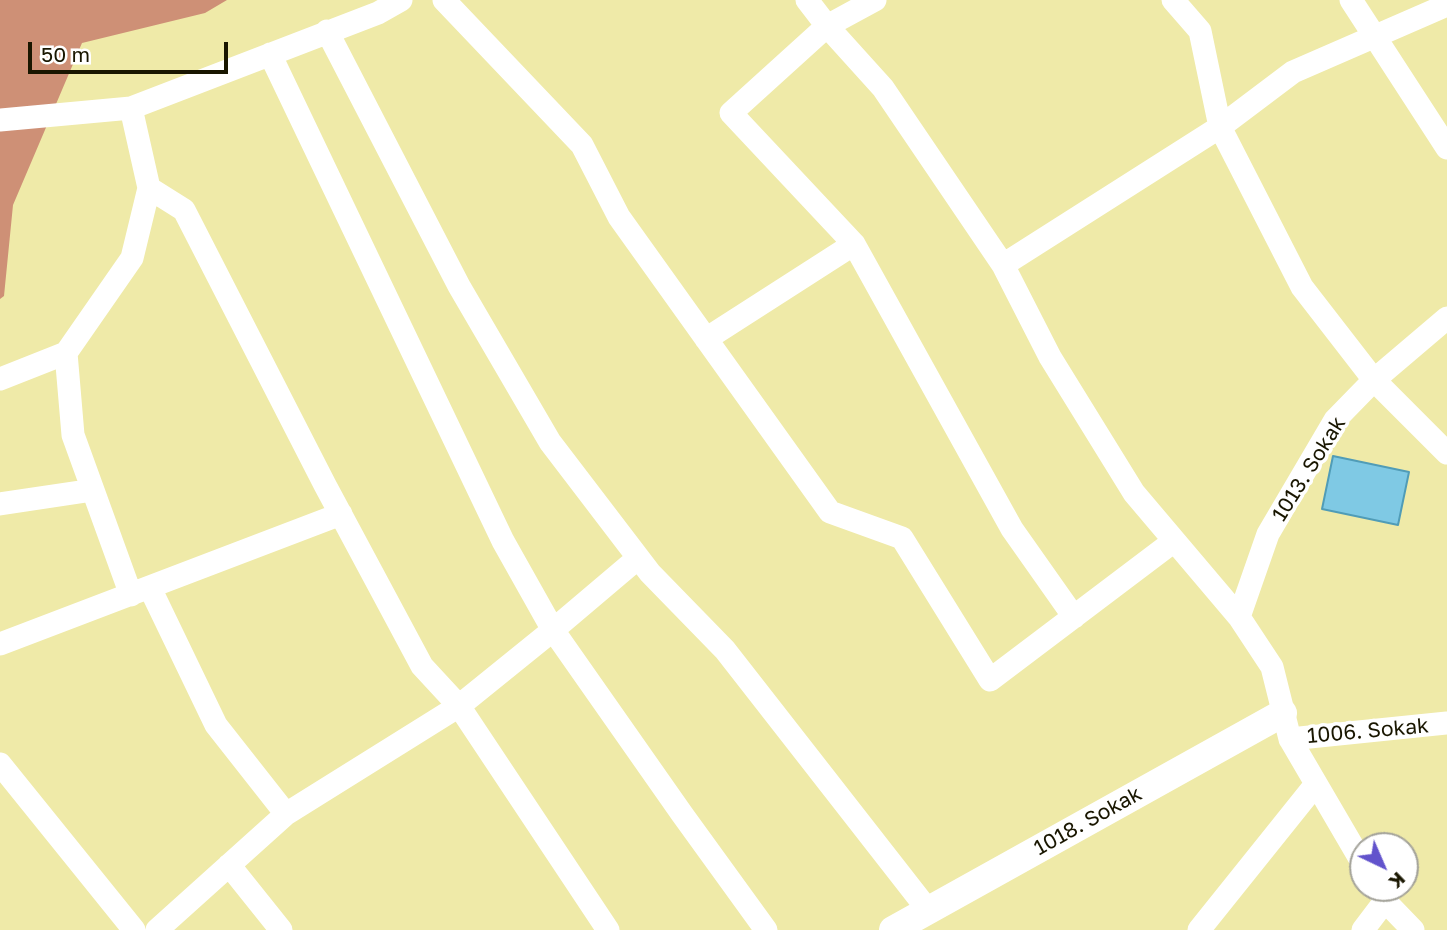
<!DOCTYPE html>
<style>
body{margin:0}
#map{position:relative;width:1447px;height:930px;overflow:hidden;background:#efeaa8;font-family:"Golos Text",sans-serif}
canvas{display:block}
.north{position:absolute;left:1349px;top:832px;width:70px;height:70px;box-sizing:border-box;background:#fff;border:2px solid #a3a299;border-radius:50%;rotate:136deg;font-size:19px;font-weight:700;line-height:28px;text-align:center;color:#191600}
.north::after{content:'';display:block;margin:auto;width:24px;height:32px;background:#6253cc;clip-path:polygon(50% 0,100% 100%,50% 72%,0 100%)}
.scale{position:absolute;left:28px;top:42px;width:200px;height:32px;box-sizing:border-box;border:4px solid #191600;border-top:0;padding-left:9px;font-size:21px;line-height:24px;white-space:nowrap;color:#191600;-webkit-text-stroke:5px #fff;paint-order:stroke}
</style>
<div id="map">
<canvas width="1447" height="930"></canvas>
<div class="north">K</div>
<div class="scale">50 m</div>
</div>
<script>
const c = document.querySelector('canvas').getContext('2d');
c.lineJoin = 'round';
function paint(path, color) { c.fillStyle = color; c.fill(path, 'evenodd'); }
const toPath = rows => new Path2D(rows.map(r => 'M' + r).join(''));
function stroke(path, color, width, dash) { c.strokeStyle = color; c.lineWidth = width; c.lineCap = dash ? 'butt' : 'round'; c.setLineDash(dash || []); c.stroke(path); }
function write(font, color, halo, rows, align = 'center') {
  c.font = font + ' "Golos Text",sans-serif'; c.lineWidth = 7; c.setLineDash([]); c.textBaseline = 'middle'; c.strokeStyle = halo; c.fillStyle = color; for (const [text, x, y, turn = 0] of rows) {
    c.save(); c.translate(x, y); c.rotate((+turn || 0) * Math.PI / 180); c.textAlign = isNaN(turn) ? turn : align; if (halo) c.strokeText(text, 0, 0); c.fillText(text, 0, 0); c.restore();
  }
}
const forest = toPath([
 [0,0,227,0,205,13,82,43,13,205,4,296,0,299]
]);
const building = toPath([
 [1333,456,1409,472,1398,525,1322,509,1333,456]
]);
const minor = toPath([
 [444,0,582,145,619,217,830,512,902,538,990,680,1174,541],
 [807,0,827,26,883,88,1003,265,1050,357,1134,493,1239,617,1272,667,1290,739,1363,864],
 [875,0,827,26,731,113,854,244,1012,529,1074,617],
 [1173,0,1200,31,1220,127,1302,287,1374,380,1447,453],
 [1351,0,1447,148],
 [327,31,459,286,550,442,650,573,725,650,928,910],
 [270,54,503,541,553,630,682,814,766,930],
 [0,120,131,108],
 [149,188,184,210,325,485,422,666,459,706,608,930],
 [1003,265,1220,127,1293,72,1447,5],
 [706,339,854,244],
 [66,353,73,435,131,595],
 [0,379,66,353,132,258,149,188,131,108,378,13,401,0],
 [0,504,93,490],
 [150,588,216,725,286,814],
 [1239,617,1268,534,1335,420,1374,380,1447,318],
 [0,644,341,514],
 [1290,739,1447,723],
 [0,764,134,930],
 [229,865,281,930],
 [1377,888,1385,901,1413,930],
 [157,930,286,814,459,706,553,630,638,558],
 [1199,930,1316,784],
 [1363,930,1385,901]
]);
const tertiary = toPath([
 [893,930,1283,713]
]);
const streetNames = [
 ["1013. Sokak",1309,469,-58],
 ["1006. Sokak",1368,731,-5],
 ["1018. Sokak",1088,821,-29]
];
paint(forest, '#ce9076');
paint(building, '#7fc9e4');
stroke(building, '#509cb7', 2);
stroke(minor, '#fff', 23);
stroke(tertiary, '#fff', 28);
write('21px', '#191600', '#fff', streetNames);
</script>
